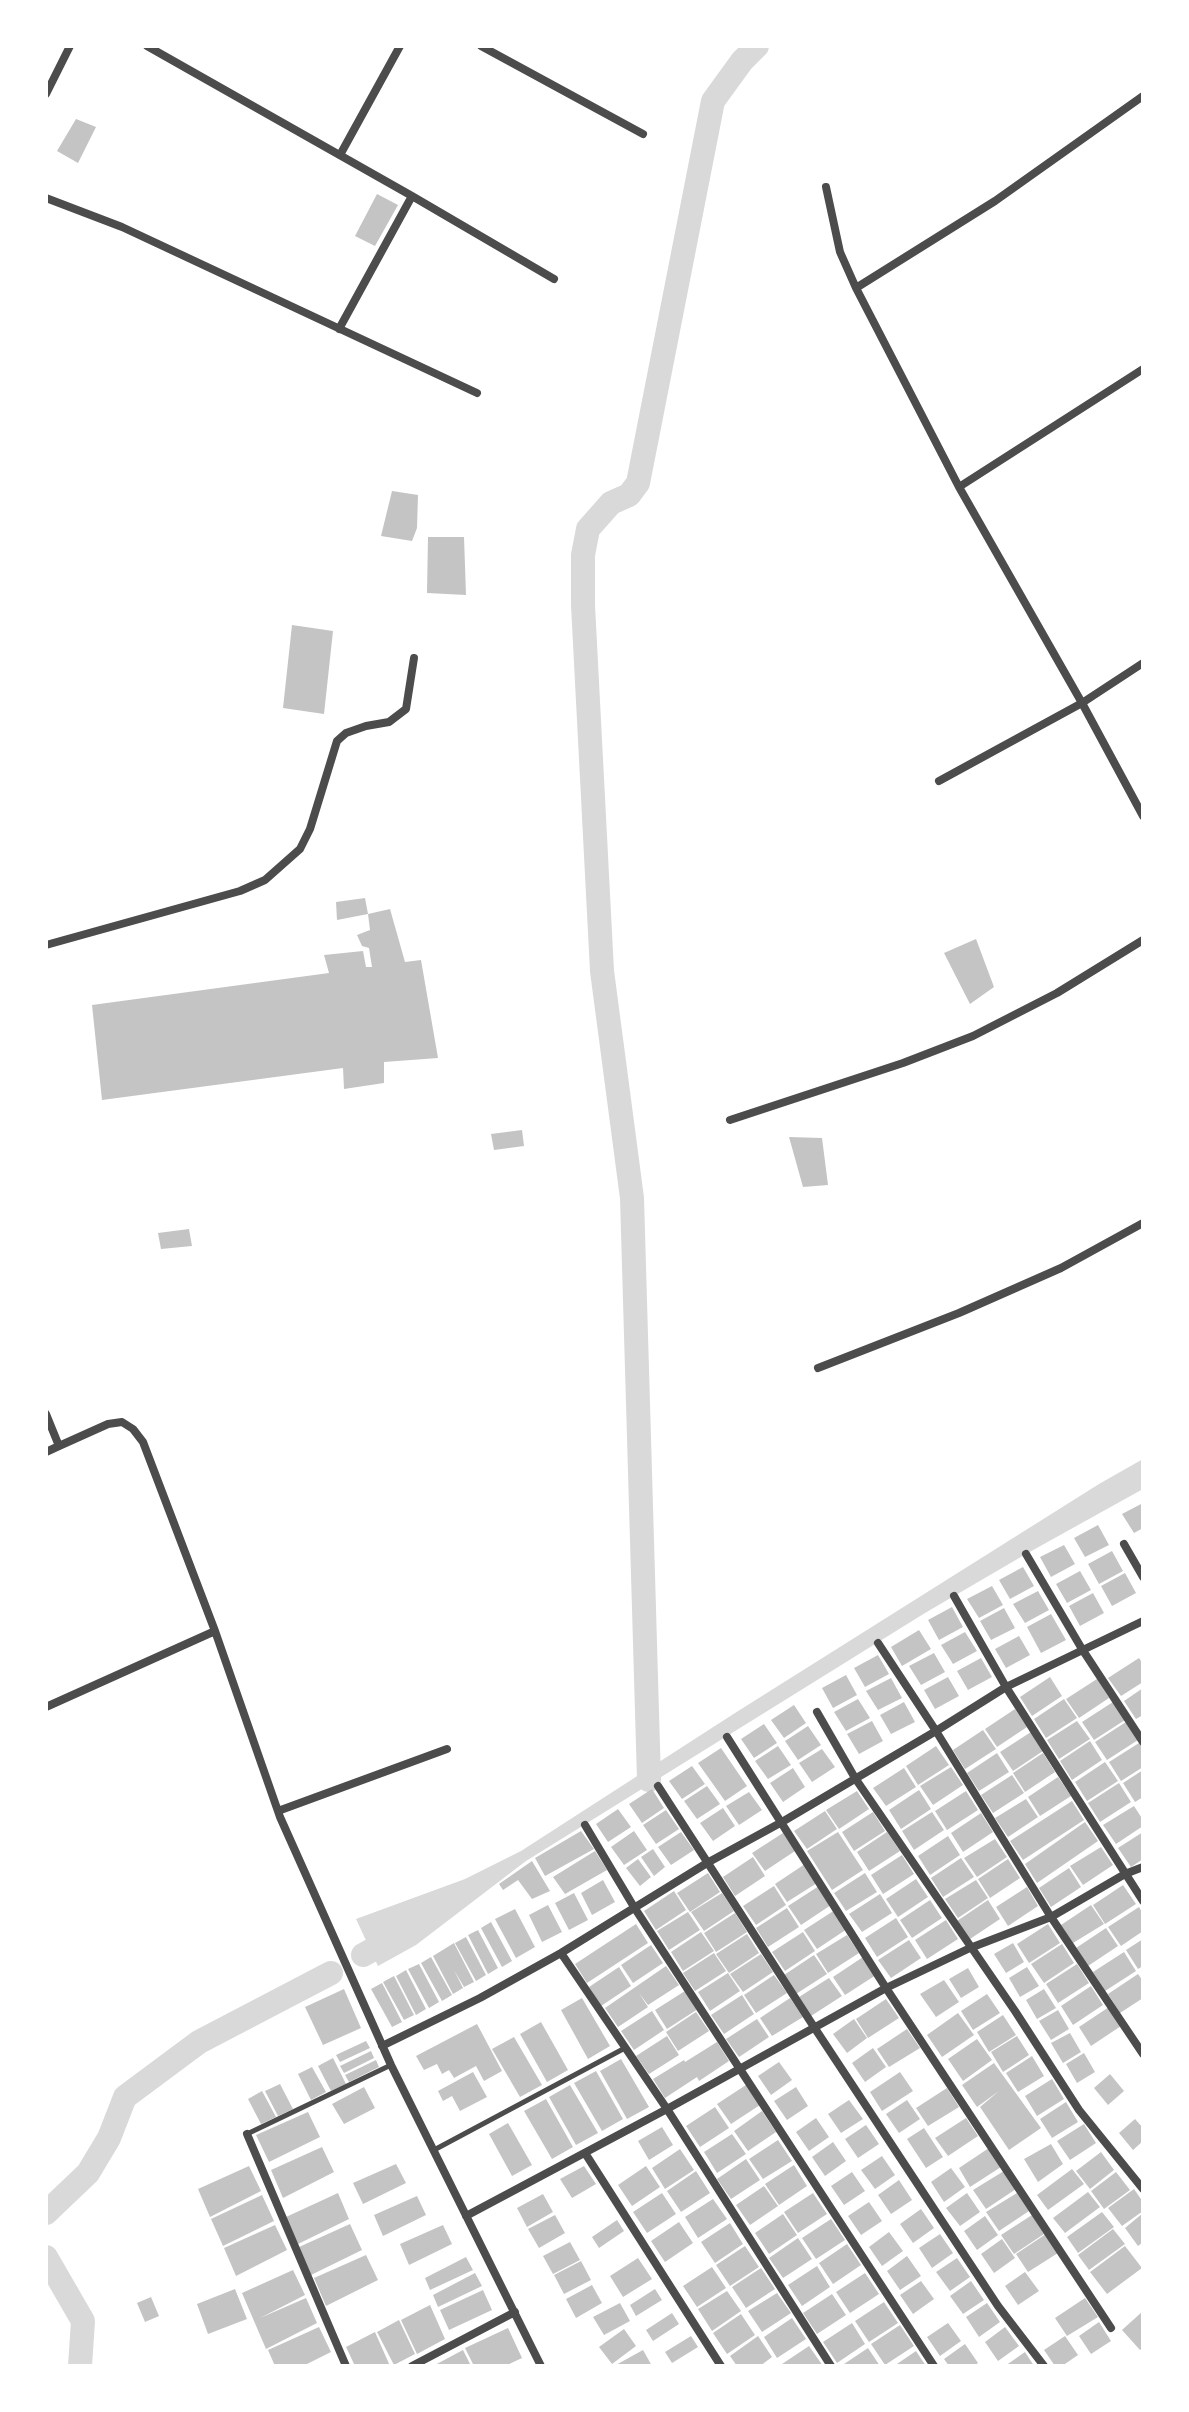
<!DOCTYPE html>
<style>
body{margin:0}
#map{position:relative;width:1189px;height:2412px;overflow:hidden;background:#fff;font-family:"Fira Sans Condensed",sans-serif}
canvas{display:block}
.frame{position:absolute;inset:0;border:48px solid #fff;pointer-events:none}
</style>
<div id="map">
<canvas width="1189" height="2412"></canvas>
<div class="frame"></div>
</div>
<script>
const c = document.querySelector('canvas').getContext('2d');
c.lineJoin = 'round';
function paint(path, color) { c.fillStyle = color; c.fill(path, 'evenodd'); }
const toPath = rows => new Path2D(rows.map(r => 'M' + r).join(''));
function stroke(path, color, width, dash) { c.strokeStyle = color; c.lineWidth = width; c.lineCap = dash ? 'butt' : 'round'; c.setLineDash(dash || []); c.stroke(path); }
const water = toPath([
 [1143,1459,1143,1489,1026,1554,925,1613,526,1861,416,1945,378,1966,356,1919,465,1879,521,1851,735,1713,1099,1484]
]);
const canal = toPath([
 [649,1780,632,1198,602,971,583,605,583,555,588,529,611,503,629,495,638,483,713,101,742,61,757,46],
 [363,1955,399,1935],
 [46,2213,88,2173,109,2138,125,2097,199,2042,331,1973],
 [46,2257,83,2321,80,2366]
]);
const building = toPath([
 [76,119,96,127,78,163,57,151],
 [377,194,398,205,375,246,355,236],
 [392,491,418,495,417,528,412,541,381,536],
 [428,537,464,537,466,595,427,593],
 [292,625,333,631,324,714,283,708],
 [365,898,368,914,337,920,336,902],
 [390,909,405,962,421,960,438,1058,384,1062,384,1083,344,1089,343,1068,102,1100,92,1005,329,973,324,955,363,951,366,967,372,967,369,948,362,946,357,935,370,930,368,914],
 [976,939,994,987,970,1004,944,953],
 [522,1130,524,1146,494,1150,491,1134],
 [789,1137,822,1138,828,1185,803,1187],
 [189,1229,192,1246,161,1249,158,1233],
 [1143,1503,1143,1528,1134,1533,1122,1514],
 [1098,1525,1109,1545,1085,1557,1074,1538],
 [1064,1545,1075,1564,1051,1577,1040,1557],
 [1112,1551,1123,1571,1099,1584,1088,1564],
 [1023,1567,1034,1586,1010,1599,999,1580],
 [1080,1571,1091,1590,1067,1603,1056,1584],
 [1125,1573,1136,1593,1112,1606,1101,1586],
 [992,1586,1003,1605,979,1618,967,1599],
 [1038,1591,1049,1610,1025,1623,1013,1604],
 [1093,1593,1104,1613,1080,1626,1069,1606],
 [952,1607,963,1627,939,1640,928,1620],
 [1004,1608,1015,1628,991,1640,980,1621],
 [1051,1614,1066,1640,1041,1653,1027,1627],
 [919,1630,931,1649,902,1666,891,1647],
 [965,1632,977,1651,953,1664,941,1645],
 [1019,1636,1030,1655,1006,1668,995,1649],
 [934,1653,945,1672,921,1685,909,1666],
 [878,1655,889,1674,865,1687,854,1668],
 [981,1658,992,1677,968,1690,957,1671],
 [1139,1658,1143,1664,1143,1682,1121,1696,1108,1678],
 [846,1675,857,1695,833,1708,822,1688],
 [948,1677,959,1696,935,1709,924,1690],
 [1050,1677,1062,1696,1032,1716,1020,1697],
 [891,1678,902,1698,878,1710,866,1691],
 [1097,1679,1109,1698,1079,1718,1066,1699],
 [1143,1688,1143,1715,1136,1719,1124,1701],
 [858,1699,870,1718,846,1731,834,1712],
 [1064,1699,1077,1718,1046,1738,1034,1719],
 [904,1702,915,1722,891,1734,880,1715],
 [1113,1702,1125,1720,1094,1740,1082,1722],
 [794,1705,806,1723,784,1738,771,1720],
 [1015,1709,1027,1727,997,1747,985,1729],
 [872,1721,883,1741,859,1754,847,1734],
 [1077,1721,1090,1739,1059,1759,1047,1740],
 [1126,1722,1138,1740,1107,1760,1095,1742],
 [764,1724,777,1743,754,1758,741,1739],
 [808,1726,821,1745,798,1760,785,1741],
 [983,1730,996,1749,965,1769,953,1750],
 [1031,1732,1043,1751,1013,1771,1000,1752],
 [1090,1741,1102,1760,1072,1780,1060,1761],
 [1139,1743,1143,1748,1143,1767,1121,1781,1109,1762],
 [778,1746,791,1765,768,1779,755,1761],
 [936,1746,949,1765,918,1785,906,1766],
 [721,1748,747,1786,725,1801,698,1763],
 [822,1749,835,1767,812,1782,799,1763],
 [997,1753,1009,1772,979,1791,967,1773],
 [1043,1753,1055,1772,1025,1792,1013,1773],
 [1105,1762,1118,1781,1087,1801,1075,1782],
 [692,1766,705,1784,682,1799,669,1781],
 [951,1767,963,1785,933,1805,920,1786],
 [793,1768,805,1787,783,1802,770,1783],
 [904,1768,916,1787,886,1806,873,1788],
 [1143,1770,1143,1797,1135,1802,1123,1783],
 [1012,1775,1024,1793,993,1813,981,1795],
 [1058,1777,1071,1796,1040,1816,1028,1797],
 [1119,1783,1131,1802,1100,1822,1088,1803],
 [707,1786,720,1804,697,1819,684,1801],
 [652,1789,664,1808,642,1823,629,1804],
 [919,1790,931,1809,901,1829,889,1810],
 [857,1791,869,1809,839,1829,826,1810],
 [966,1791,978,1810,947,1830,935,1811],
 [749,1792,762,1810,739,1825,726,1806],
 [1026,1799,1038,1817,1008,1837,995,1818],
 [1072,1801,1084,1820,1023,1860,1010,1841],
 [1134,1806,1143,1820,1143,1826,1116,1844,1103,1825],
 [723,1808,735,1826,713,1841,700,1823],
 [618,1809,631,1827,608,1842,596,1824],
 [666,1810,679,1829,656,1844,643,1825],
 [825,1811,837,1829,807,1849,794,1831],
 [873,1812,885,1831,854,1851,842,1832],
 [932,1812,944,1830,914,1850,902,1831],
 [981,1813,993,1832,963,1852,951,1833],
 [1085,1822,1098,1841,1037,1883,1025,1864],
 [581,1831,594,1849,545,1876,535,1858],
 [634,1831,647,1850,624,1865,611,1847],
 [681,1832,694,1850,671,1865,658,1847],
 [838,1832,863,1870,832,1890,807,1851],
 [887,1832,900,1851,869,1871,857,1852],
 [1143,1832,1143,1859,1131,1867,1118,1848],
 [783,1833,795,1851,765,1871,752,1853],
 [948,1836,960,1855,930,1875,918,1856],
 [995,1839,1007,1857,977,1877,964,1858],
 [1101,1847,1113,1865,1083,1885,1070,1866],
 [653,1849,665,1867,654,1876,641,1857],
 [595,1851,607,1870,565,1894,553,1877],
 [902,1855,914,1874,883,1894,871,1875],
 [753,1857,765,1876,735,1896,723,1877],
 [961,1858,974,1877,943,1897,931,1878],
 [638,1859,651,1877,640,1886,626,1868],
 [1008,1859,1020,1878,990,1898,978,1879],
 [532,1861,550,1891,532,1899,518,1880,503,1890,499,1884],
 [805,1864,817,1883,787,1902,775,1884],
 [1069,1868,1081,1887,1051,1907,1039,1888],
 [708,1873,720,1892,690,1912,677,1893],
 [865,1873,877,1892,846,1911,834,1893],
 [916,1879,928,1897,898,1917,886,1899],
 [603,1880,615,1902,592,1915,581,1893],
 [976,1880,988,1898,958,1918,945,1899],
 [1123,1885,1136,1904,1105,1924,1093,1905],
 [774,1886,786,1905,756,1925,743,1906],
 [819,1886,831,1905,801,1925,788,1906],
 [1027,1887,1038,1906,1008,1926,996,1907],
 [674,1891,686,1910,656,1930,644,1911],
 [574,1893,588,1920,569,1930,555,1903],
 [722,1893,734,1911,704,1931,691,1912],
 [880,1894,892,1913,862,1932,849,1914],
 [930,1900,942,1918,912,1938,900,1920],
 [988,1900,1000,1919,970,1939,957,1921],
 [548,1905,562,1932,542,1942,529,1915],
 [1091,1905,1104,1924,1073,1943,1061,1925],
 [1139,1907,1143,1914,1143,1931,1121,1946,1108,1927],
 [787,1908,799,1927,768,1947,756,1928],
 [515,1909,535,1947,516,1958,495,1919],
 [835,1910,847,1929,817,1949,804,1930],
 [688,1912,700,1930,669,1950,657,1931],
 [735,1913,747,1932,716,1952,704,1933],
 [896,1918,908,1937,877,1957,865,1938],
 [946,1920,958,1939,927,1959,915,1940],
 [491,1922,512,1961,502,1967,481,1928],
 [636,1924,648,1943,587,1983,575,1964],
 [1048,1924,1060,1943,1029,1963,1017,1944],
 [1106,1928,1118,1946,1088,1966,1076,1948],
 [478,1930,498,1968,488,1974,468,1935],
 [701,1932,714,1951,683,1971,671,1952],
 [803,1932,815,1951,785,1971,772,1952],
 [747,1934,759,1953,729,1973,716,1954],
 [847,1935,859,1953,828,1973,816,1954],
 [466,1937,486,1975,476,1981,455,1943],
 [1143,1939,1143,1966,1138,1969,1126,1950],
 [909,1940,921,1958,891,1978,878,1960],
 [454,1943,474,1982,464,1987,454,1970,463,1988,453,1994,433,1956],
 [1013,1943,1024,1962,1006,1973,994,1954],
 [1062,1944,1074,1963,1044,1983,1031,1964],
 [651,1945,663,1963,633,1983,621,1965],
 [1124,1952,1136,1971,1105,1991,1093,1972],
 [714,1953,726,1971,695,1991,683,1973],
 [761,1954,773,1972,743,1992,730,1974],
 [814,1955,827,1974,796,1994,784,1975],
 [431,1957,452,1995,442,2001,421,1963],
 [863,1957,876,1975,845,1995,833,1977],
 [419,1964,439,2002,429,2008,408,1969],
 [1077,1964,1089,1983,1058,2003,1046,1984],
 [666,1966,679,1985,648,2005,639,1993,648,2007,618,2027,605,2008],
 [619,1967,631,1986,601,2006,589,1987],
 [1027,1967,1039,1986,1020,1997,1009,1978],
 [968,1968,979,1987,961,1998,949,1979],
 [406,1970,426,2009,416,2015,396,1976],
 [728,1973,740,1991,710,2011,698,1992],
 [1138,1974,1143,1981,1143,1998,1120,2013,1108,1994],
 [774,1975,787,1993,756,2013,744,1995],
 [394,1976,414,2015,404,2020,383,1982],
 [829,1978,842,1996,811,2016,799,1997],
 [944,1980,959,2002,936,2017,920,1994],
 [382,1983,402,2022,392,2027,371,1989],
 [1091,1986,1103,2005,1073,2025,1061,2006],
 [344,1989,361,2028,323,2045,305,2007],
 [1044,1989,1056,2008,1037,2019,1026,2000],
 [685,1991,698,2009,667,2029,655,2010],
 [987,1994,1000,2013,973,2030,961,2011],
 [742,1995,754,2014,724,2034,711,2015],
 [582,1998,610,2046,588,2059,561,2010],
 [790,1998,803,2017,772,2036,760,2018],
 [886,1999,899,2018,868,2038,856,2019],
 [1109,2007,1121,2026,1091,2046,1079,2027],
 [1058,2010,1069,2029,1051,2040,1039,2021],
 [652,2011,664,2030,634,2050,621,2031],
 [696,2012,709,2031,678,2051,666,2032],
 [958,2013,974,2035,942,2057,927,2035],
 [1003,2015,1016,2035,989,2052,977,2032],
 [757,2019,769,2037,739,2057,726,2039],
 [854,2019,867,2038,847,2053,833,2034],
 [541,2022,568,2070,547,2082,520,2034],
 [477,2024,502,2071,484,2081,476,2066,454,2078,449,2070,442,2074,437,2064,424,2070,416,2056],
 [907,2029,920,2048,889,2067,877,2049],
 [1070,2033,1081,2052,1063,2063,1051,2043],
 [667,2036,679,2055,649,2074,636,2056],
 [1017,2036,1029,2055,1003,2072,991,2052],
 [514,2037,542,2085,520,2097,492,2049],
 [977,2039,992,2060,963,2081,948,2059],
 [366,2041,370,2048,340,2062,336,2055],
 [717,2042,729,2061,699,2081,697,2077,665,2098,653,2079,684,2060,685,2062],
 [873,2048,886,2067,865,2082,852,2063],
 [371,2051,374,2058,344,2073,340,2066],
 [1084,2053,1095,2072,1077,2083,1066,2064],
 [1032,2056,1044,2076,1018,2092,1006,2073],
 [333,2058,346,2084,331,2091,318,2066],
 [621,2059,649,2107,627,2119,600,2071],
 [376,2060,379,2067,349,2082,345,2075],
 [779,2062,792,2080,771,2095,758,2076],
 [994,2063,1041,2128,1009,2150,980,2107,999,2091,977,2107,962,2085],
 [312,2067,326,2092,311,2100,298,2074],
 [596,2071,623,2119,602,2131,574,2083],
 [473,2072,487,2097,460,2111,452,2096,443,2101,438,2091],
 [900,2072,913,2091,882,2111,870,2092],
 [1110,2074,1124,2091,1108,2105,1094,2088],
 [1052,2079,1064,2099,1037,2116,1025,2096],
 [280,2084,293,2109,278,2116,265,2091],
 [570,2085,598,2133,576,2145,549,2097],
 [746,2085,760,2105,731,2124,717,2104],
 [364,2087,375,2108,344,2124,332,2104],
 [796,2087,808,2106,787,2120,774,2101],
 [947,2088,959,2107,928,2126,916,2108],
 [262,2091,276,2117,261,2124,248,2099],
 [546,2099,573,2147,552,2159,524,2111],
 [849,2100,863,2119,841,2133,828,2114],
 [907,2100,920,2119,899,2133,886,2114],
 [1066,2102,1078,2122,1052,2138,1040,2119],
 [715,2107,729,2128,700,2147,686,2126],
 [762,2111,776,2132,748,2151,734,2131],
 [308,2112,320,2137,269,2162,256,2135],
 [816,2118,829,2137,809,2151,796,2132],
 [966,2118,978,2136,948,2156,935,2138],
 [1135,2119,1143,2128,1143,2141,1133,2150,1119,2133],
 [508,2123,532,2165,512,2176,489,2134],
 [1084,2124,1096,2143,1070,2160,1057,2141],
 [866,2125,879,2144,858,2158,845,2139],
 [662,2127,673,2145,649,2160,638,2141],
 [924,2128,943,2157,926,2168,907,2139],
 [732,2134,746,2154,717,2173,704,2152],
 [778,2140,792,2161,763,2179,749,2159],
 [833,2142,846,2161,825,2176,812,2157],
 [1051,2144,1063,2164,1038,2182,1024,2159],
 [322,2147,334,2172,283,2198,271,2170],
 [989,2148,1001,2167,970,2187,959,2168],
 [680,2149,694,2170,665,2189,652,2168],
 [1101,2152,1114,2170,1090,2189,1076,2171],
 [882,2156,895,2175,875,2189,861,2170],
 [746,2159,760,2180,731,2199,717,2179],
 [396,2164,406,2183,363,2204,353,2183],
 [794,2165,807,2186,779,2205,765,2184],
 [249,2166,261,2191,210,2217,198,2189],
 [584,2166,596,2184,572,2198,560,2179],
 [646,2166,660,2187,632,2206,618,2185],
 [951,2168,965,2187,944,2202,931,2182],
 [1072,2169,1084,2184,1048,2210,1037,2195],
 [696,2171,710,2193,681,2212,667,2191],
 [1004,2171,1016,2189,986,2209,973,2190],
 [852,2172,865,2191,844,2205,831,2186],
 [1116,2172,1130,2190,1104,2209,1091,2191],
 [899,2180,912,2200,891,2214,878,2195],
 [764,2186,778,2206,750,2225,736,2205],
 [1134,2189,1143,2202,1143,2211,1122,2226,1108,2208],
 [1088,2192,1100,2207,1065,2233,1053,2218],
 [338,2193,349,2219,298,2244,286,2217],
 [662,2193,676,2214,647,2233,633,2212],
 [813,2193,827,2214,798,2233,784,2212],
 [967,2193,980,2212,960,2226,946,2208],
 [1017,2193,1029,2211,999,2231,986,2212],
 [543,2194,553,2212,527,2227,517,2208],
 [262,2195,274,2221,223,2246,211,2219],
 [417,2196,426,2215,383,2236,374,2215],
 [713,2199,727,2219,698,2238,685,2217],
 [869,2202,882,2221,861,2235,848,2216],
 [921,2209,934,2228,913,2243,900,2224],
 [1102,2212,1114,2227,1078,2253,1067,2237],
 [1143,2213,1143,2242,1138,2246,1125,2228],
 [783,2214,797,2235,769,2254,755,2233],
 [555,2215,565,2233,539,2248,528,2229],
 [1032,2215,1044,2234,1014,2254,1001,2235],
 [985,2216,998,2235,977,2250,964,2231],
 [831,2219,845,2240,816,2259,802,2238],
 [617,2220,624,2231,599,2248,592,2237],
 [679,2222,693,2243,665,2262,651,2241],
 [730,2223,743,2244,715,2263,701,2242],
 [350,2224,362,2250,311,2275,299,2247],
 [275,2225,287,2250,236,2276,224,2248],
 [443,2225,452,2244,409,2265,400,2244],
 [1113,2229,1125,2244,1089,2270,1078,2255],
 [889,2232,903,2251,882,2266,869,2247],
 [940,2234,953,2253,932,2268,919,2248],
 [1046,2234,1058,2253,1028,2272,1016,2254],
 [798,2238,812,2259,783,2278,769,2258],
 [1002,2239,1015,2258,994,2273,981,2254],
 [570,2242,580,2260,553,2274,543,2256],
 [847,2244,861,2265,833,2284,819,2263],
 [745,2246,759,2267,730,2286,716,2265],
 [1125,2246,1142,2268,1107,2294,1090,2272],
 [366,2255,378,2280,326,2306,314,2278],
 [907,2256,921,2276,900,2290,887,2271],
 [466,2257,473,2270,430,2290,425,2278],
 [638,2258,652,2279,623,2297,610,2276],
 [957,2258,970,2277,950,2291,936,2272],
 [581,2261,591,2280,564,2294,554,2275],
 [817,2266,830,2287,802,2306,788,2285],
 [712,2267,726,2288,697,2307,683,2286],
 [761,2268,775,2289,746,2308,732,2287],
 [293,2270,305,2295,260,2318,306,2298,317,2323,266,2349,242,2293],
 [1025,2272,1039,2291,1018,2305,1005,2286],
 [475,2273,482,2286,438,2307,433,2295],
 [865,2273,879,2294,850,2313,836,2292],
 [921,2281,934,2299,913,2314,900,2295],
 [971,2281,984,2300,963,2314,950,2296],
 [592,2285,602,2303,576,2318,566,2299],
 [235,2289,247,2319,208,2334,197,2304],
 [655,2289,662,2300,636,2316,630,2305],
 [483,2290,492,2310,449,2330,440,2310],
 [727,2291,741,2311,712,2331,698,2309],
 [777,2293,791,2313,762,2332,748,2311],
 [832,2294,846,2315,817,2334,803,2313],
 [151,2297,159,2316,145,2322,137,2303],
 [1085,2298,1098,2317,1067,2336,1055,2318],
 [884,2302,898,2323,869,2342,855,2321],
 [620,2303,630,2321,604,2335,593,2317],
 [987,2303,1000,2322,979,2337,966,2317],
 [430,2305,445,2339,417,2354,401,2320],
 [1143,2311,1143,2348,1140,2350,1122,2330],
 [672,2313,679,2324,653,2341,646,2330],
 [741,2314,755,2335,727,2354,713,2333],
 [792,2318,806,2339,777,2358,764,2337],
 [399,2320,415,2354,394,2365,377,2332],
 [1099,2322,1111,2341,1091,2354,1079,2336],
 [852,2323,865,2344,837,2363,823,2342],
 [948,2323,961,2341,940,2356,927,2337],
 [900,2325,914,2346,885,2365,871,2344],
 [319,2327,331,2352,303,2366,275,2366,268,2350],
 [1005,2327,1019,2346,998,2361,985,2342],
 [508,2328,522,2358,505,2366,474,2366,465,2348],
 [624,2329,636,2346,612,2364,599,2347],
 [375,2332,390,2366,355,2366,346,2347],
 [691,2336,698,2347,672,2363,665,2352],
 [758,2336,772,2357,760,2366,737,2366,730,2356],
 [1065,2336,1078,2355,1062,2366,1055,2366,1044,2350],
 [965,2344,978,2363,974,2366,949,2366,944,2359],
 [809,2346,823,2366,779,2366],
 [868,2348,880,2366,841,2366],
 [463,2350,471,2366,433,2366],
 [643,2350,652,2366,614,2366],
 [916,2351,926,2366,894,2366],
 [1025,2352,1034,2366,1005,2366]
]);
const service = toPath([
 [247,2134,391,2065],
 [434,2150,625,2048]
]);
const minor = toPath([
 [147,46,412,196,554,279],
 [481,46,643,134],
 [46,94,70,46],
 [340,155,400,46],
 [826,187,840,252,856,288,959,487,1082,703,1143,816],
 [46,198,122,227,477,393],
 [856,288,995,201,1143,96],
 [339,329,412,196],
 [959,487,1143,369],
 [939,781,1082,703,1143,663],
 [46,945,240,891,265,880,300,849,310,829,337,741,346,733,366,726,389,722,406,709,414,658],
 [730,1120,903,1063,973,1036,1057,993,1143,940],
 [818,1368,959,1313,1061,1268,1143,1223],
 [46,1414,59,1446,108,1424,122,1422,133,1429,143,1442,215,1631,280,1817,391,2065,541,2366],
 [46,1452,59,1446],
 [1124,1544,1143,1577],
 [1026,1554,1082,1649,1143,1742],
 [954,1596,1006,1687,1143,1901],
 [878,1643,936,1731,1051,1917,1143,2054],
 [46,1707,215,1631],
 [817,1712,855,1778,1015,2011,1079,2110,1143,2189],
 [727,1737,886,1988,1111,2328],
 [658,1786,814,2027,998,2306,1044,2366],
 [278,1811,447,1749],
 [585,1825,634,1907,934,2366],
 [561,1953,667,2109,831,2366],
 [382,2046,480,1998,561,1953,707,1863,782,1822,936,1731,1006,1687,1143,1621],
 [247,2134,346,2366],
 [585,2153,721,2366],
 [466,2216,667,2109,886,1988,970,1948,1051,1917,1125,1874,1143,1867],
 [412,2366,515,2312]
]);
paint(water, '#d9d9d9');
stroke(canal, '#d9d9d9', 24);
paint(building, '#c4c4c4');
stroke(service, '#4c4c4c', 5);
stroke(minor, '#4c4c4c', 8);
</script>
